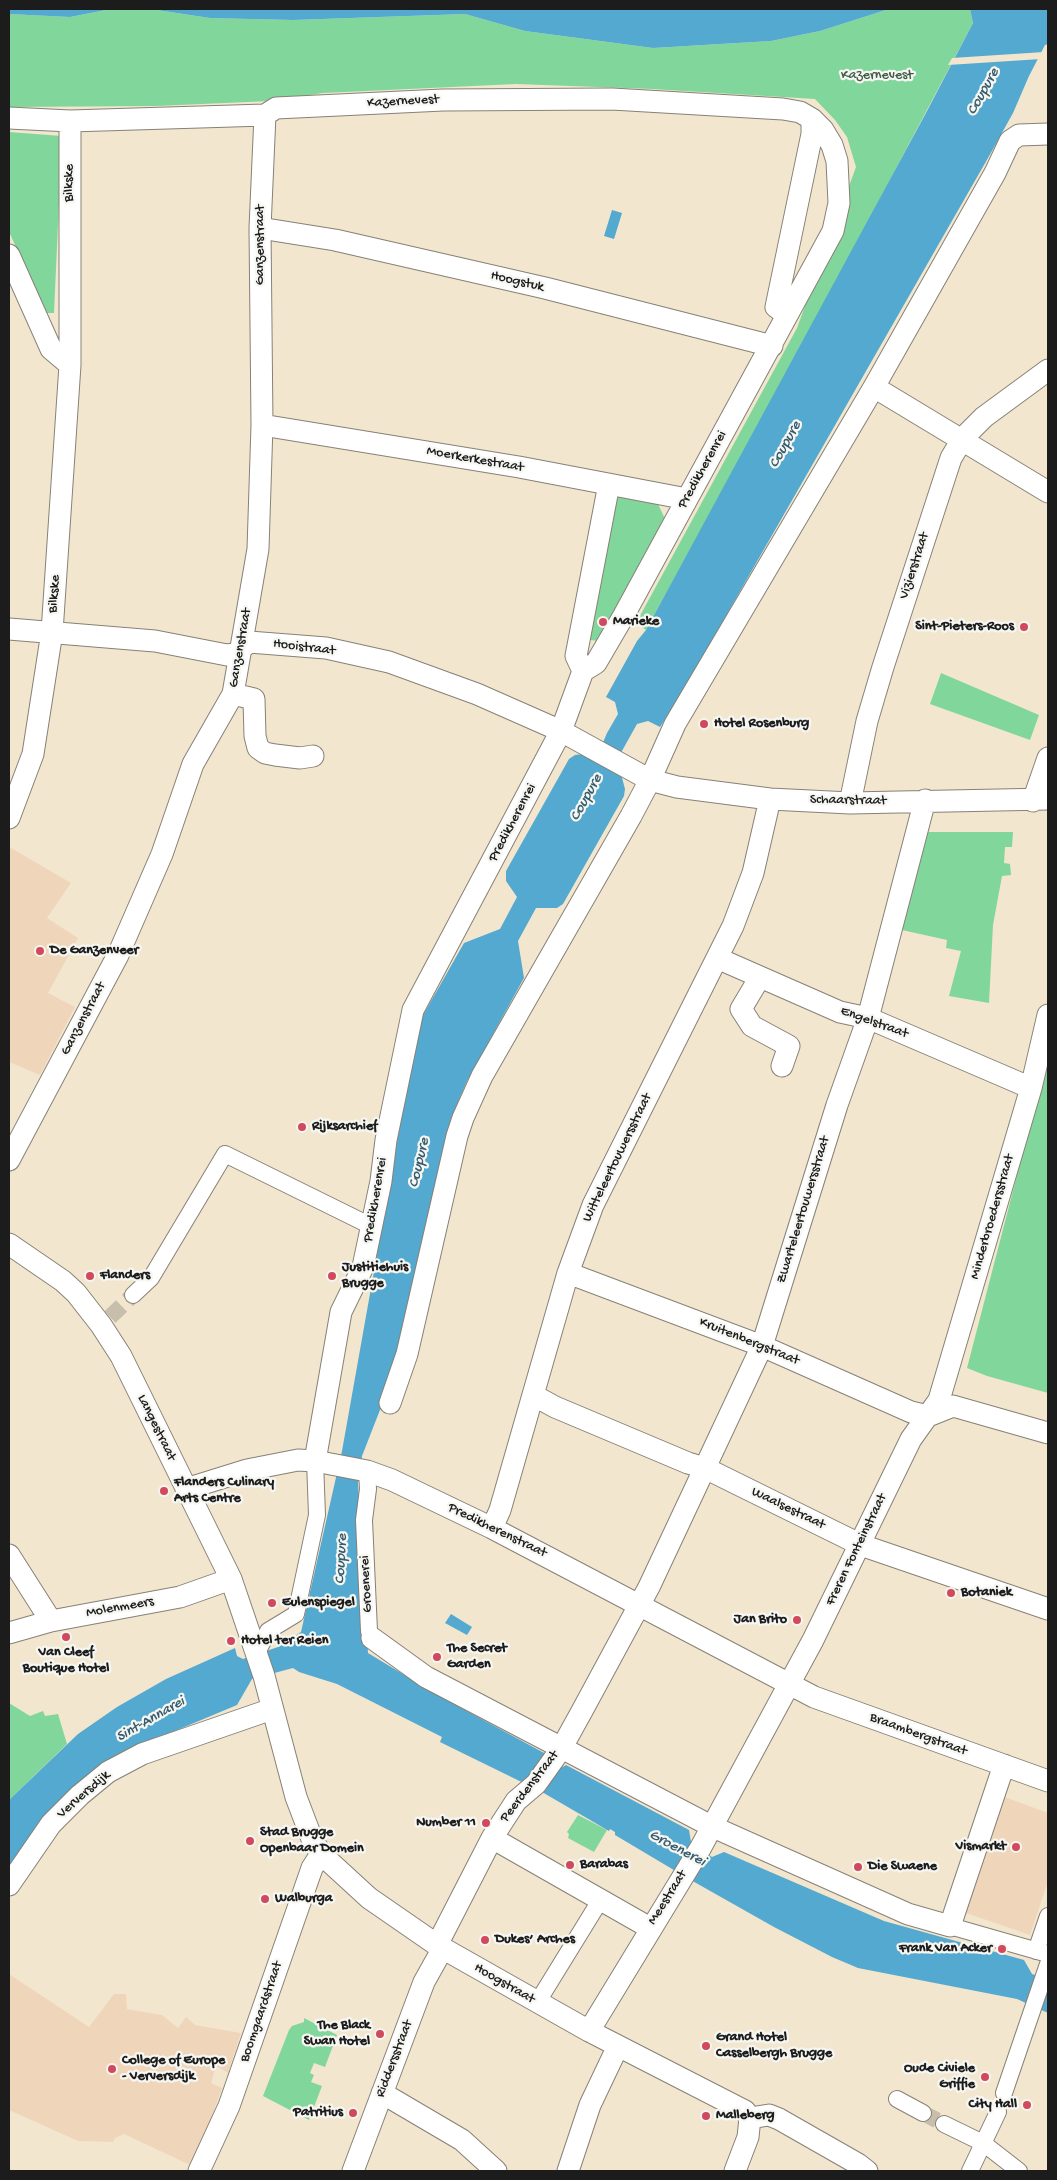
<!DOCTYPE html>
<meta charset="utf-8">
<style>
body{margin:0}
#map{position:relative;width:1057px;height:2180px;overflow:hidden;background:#f2e6cf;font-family:"Gochi Hand",sans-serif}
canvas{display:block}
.frame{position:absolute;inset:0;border:10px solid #1c1c1c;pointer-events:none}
</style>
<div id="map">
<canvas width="1057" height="2180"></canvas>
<div class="frame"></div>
</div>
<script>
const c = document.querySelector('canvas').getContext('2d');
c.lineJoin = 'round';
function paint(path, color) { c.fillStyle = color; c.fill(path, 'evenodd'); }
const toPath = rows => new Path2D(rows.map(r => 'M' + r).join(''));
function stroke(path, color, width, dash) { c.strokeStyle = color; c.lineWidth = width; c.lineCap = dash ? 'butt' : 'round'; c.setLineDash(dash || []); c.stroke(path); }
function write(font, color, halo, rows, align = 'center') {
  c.font = font + ' "Gochi Hand",sans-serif'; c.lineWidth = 4.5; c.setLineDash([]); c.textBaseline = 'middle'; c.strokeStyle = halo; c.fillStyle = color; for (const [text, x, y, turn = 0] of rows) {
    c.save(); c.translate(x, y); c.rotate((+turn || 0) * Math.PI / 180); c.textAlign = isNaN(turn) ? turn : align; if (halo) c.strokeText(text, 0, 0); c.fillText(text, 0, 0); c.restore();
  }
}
const built = toPath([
 [11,848,71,883,47,918,78,938,48,993,75,1007,40,1075,9,1062,9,853],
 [1002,1796,1048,1813,1048,1881,1030,1935,963,1912],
 [9,1974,89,2027,114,1994,126,1994,127,2009,162,2015,178,2028,186,2017,195,2025,241,2033,228,2073,216,2066,211,2083,222,2088,200,2148,190,2165,124,2134,115,2138,113,2142,78,2141,9,2110]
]);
const green = toPath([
 [111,9,150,9,210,18,293,20,465,14,525,31,653,48,771,41,820,31,889,9,970,9,973,23,805,340,646,630,636,623,797,328,856,167,847,137,835,120,815,99,652,89,516,84,323,93,270,101,157,106,9,107,9,14,70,17],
 [9,132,62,136,54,313,47,313,9,232],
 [613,494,658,504,665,519,598,641,584,639],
 [941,673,1039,715,1030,740,930,704],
 [926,832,1013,832,1012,847,1005,847,1004,863,1010,864,1011,875,1002,876,993,925,989,1003,949,996,961,951,946,948,947,940,902,930],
 [1048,1056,1048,1393,987,1376,967,1368],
 [9,1703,30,1716,43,1711,45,1716,58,1714,67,1744,9,1800],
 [578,1815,607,1830,594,1852,568,1838,569,1834,567,1832],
 [304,2018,337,2035,325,2067,314,2063,310,2073,314,2075,311,2082,322,2086,309,2120,263,2096,289,2030,292,2026,304,2022]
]);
const water = toPath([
 [9,9,111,9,70,17,9,14],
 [150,9,889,9,820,31,771,41,653,48,525,31,465,14,293,20,210,18],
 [970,9,1048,9,1048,44,1045,45,1029,76,1013,113,988,158,680,696,660,727,648,721,637,724,613,767,621,774,625,789,624,796,563,904,557,908,536,908,518,941,524,978,467,1081,451,1118,387,1392,362,1456,358,1483,368,1653,439,1696,546,1754,554,1772,566,1765,689,1830,691,1842,712,1857,724,1852,884,1921,1024,1960,1032,1974,1048,1979,1048,2013,1017,1999,858,1968,832,1957,774,1927,689,1879,615,1835,615,1832,610,1829,609,1831,542,1792,444,1744,440,1742,442,1737,337,1684,299,1672,293,1668,252,1679,237,1705,139,1746,9,1872,9,1800,78,1734,117,1707,166,1679,235,1648,237,1656,243,1659,278,1647,301,1632,342,1451,418,1024,464,943,500,929,517,897,506,881,506,871,569,759,575,755,583,754,597,757,607,733,618,714,615,702,606,697,637,641,646,630,927,111,973,23],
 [612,210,622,213,614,239,604,236],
 [451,1614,472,1627,467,1635,445,1623]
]);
const pier = toPath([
 [1044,52,1041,59,948,65,952,58]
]);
const pedestrianTunnel = toPath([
 [110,1317,133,1295],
 [923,2113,944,2124]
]);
const pedestrian = toPath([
 [133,1295,151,1278,225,1154,371,1226],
 [367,1471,368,1489,364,1520,369,1631,372,1638],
 [257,1653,268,1631,296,1614,317,1515,315,1461],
 [950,1926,1048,1954],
 [1036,1951,1048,1916],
 [537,2003,601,1899],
 [1004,2093,1048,1964],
 [897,2099,923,2113],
 [944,2124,983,2143,1019,2171],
 [970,2171,998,2112]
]);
const minor = toPath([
 [9,118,70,121,265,115,276,108,443,100,612,99,783,109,800,112,812,119,823,130,832,145,837,161,839,203,833,231,624,615,596,663,583,671,561,731,413,1010,386,1140,381,1181,363,1267,341,1312,315,1461],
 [260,228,335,240,545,288,772,346],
 [9,255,51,349,70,365],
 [787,315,776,307,812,134,812,119],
 [874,387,1048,492],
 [262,425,519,467,687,499],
 [9,629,155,641,227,655,235,654,249,642,326,648,389,662,477,694,561,731,650,780,677,787,770,799,850,803,1048,799],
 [583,671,576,656,609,484],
 [233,694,254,699,255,736,258,748,265,753,275,755,300,758,313,756],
 [1033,801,1048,758],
 [850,803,867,721,883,667,951,458,963,438,984,417,1048,370],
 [9,818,33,754,52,632,70,365,70,121],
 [717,958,840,1012,868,1018,1031,1088],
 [760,977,741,1009,752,1026,789,1046,782,1066],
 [9,1160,118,955,162,854,193,764,233,694,258,549,262,425,260,228,265,115],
 [9,1244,63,1281,76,1293,101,1325,121,1356,231,1579,264,1676,296,1797,312,1839,321,1854,369,1898,437,1945,589,2031,745,2111,750,2118,748,2137,735,2171],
 [568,1273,762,1346,911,1412,928,1416],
 [533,1395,555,1407,688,1463,705,1468,861,1545,1048,1609],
 [390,1403,407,1354,457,1136,463,1118,482,1076,631,816,650,780,675,724,874,387,995,173,1010,141,1019,135,1048,134],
 [928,1416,953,1406,1048,1433],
 [186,1489,247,1470,298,1460,315,1461,367,1471,392,1480,492,1528,814,1697,1048,1781],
 [492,1528,500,1510,568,1273,593,1205,733,926,753,873,770,799],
 [9,1555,51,1621],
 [9,1633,51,1621,180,1597,231,1579],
 [372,1638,426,1677,711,1826,908,1914,950,1926,1004,1765],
 [492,1838,650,1928],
 [9,1885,51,1824,80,1795,108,1772,142,1754,272,1709],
 [437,1945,492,1838,516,1801,536,1784,561,1749,582,1711,649,1587,762,1346,837,1105,868,1018,925,800],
 [589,2031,701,1847,813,1640,911,1439,939,1400,1031,1088,1048,1015],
 [382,2093,462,2140,496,2171],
 [750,2118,769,2115,779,2119,858,2164,867,2171],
 [199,2171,229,2106,312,1868,321,1854],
 [353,2171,424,1982,443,1948],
 [568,2171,590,2105,618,2046]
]);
const markers = [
 [603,622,5,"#d1495b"],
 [1024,627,5,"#d1495b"],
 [704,724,5,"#d1495b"],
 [40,951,5,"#d1495b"],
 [302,1127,5,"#d1495b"],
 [90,1276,5,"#d1495b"],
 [332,1276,5,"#d1495b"],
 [164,1491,5,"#d1495b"],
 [951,1593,5,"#d1495b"],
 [272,1603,5,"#d1495b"],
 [797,1620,5,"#d1495b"],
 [66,1637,5,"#d1495b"],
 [231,1641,5,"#d1495b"],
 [437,1657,5,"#d1495b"],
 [486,1823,5,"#d1495b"],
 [250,1841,5,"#d1495b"],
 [1016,1847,5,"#d1495b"],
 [570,1865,5,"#d1495b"],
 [858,1867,5,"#d1495b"],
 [265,1899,5,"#d1495b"],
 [485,1940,5,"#d1495b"],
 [1002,1949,5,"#d1495b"],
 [380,2034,5,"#d1495b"],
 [706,2046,5,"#d1495b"],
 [112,2069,5,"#d1495b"],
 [985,2077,5,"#d1495b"],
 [1027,2105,5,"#d1495b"],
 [353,2113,5,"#d1495b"],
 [706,2116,5,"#d1495b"]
];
const parkNames = [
 ["Kazernevest",877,76]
];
const streetNames = [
 ["Kazernevest",403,102,-3],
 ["Bilkske",70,183,-90],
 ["Ganzenstraat",261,245,-90],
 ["Hoogstuk",517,282,13],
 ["Moerkerkestraat",475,460,10],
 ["Predikherenrei",703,470,-61],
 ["Vizierstraat",915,566,-72],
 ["Bilkske",55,594,-86],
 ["Ganzenstraat",241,648,-80],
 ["Hooistraat",304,648,7],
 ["Schaarstraat",848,801,1],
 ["Predikherenrei",513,823,-62],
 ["Ganzenstraat",84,1019,-62],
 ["Engelstraat",874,1023,20],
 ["Witteleertouwersstraat",618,1158,-64],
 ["Predikherenrei",376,1200,-80],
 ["Zwarteleertouwersstraat",804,1210,-73],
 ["Minderbroedersstraat",993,1217,-74],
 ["Kruitenbergstraat",749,1342,22],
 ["Langestraat",156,1428,64],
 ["Waalsestraat",788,1509,26],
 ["Predikherenstraat",497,1531,26],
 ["Freren Fonteinstraat",857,1550,-64],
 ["Groenerei",367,1584,-93],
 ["Molenmeers",120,1608,-10],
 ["Braambergstraat",918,1735,20],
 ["Peerdenstraat",530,1787,-52],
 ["Verversdijk",84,1795,-41],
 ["Meestraat",668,1898,-58],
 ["Hoogstraat",504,1984,30],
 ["Boomgaardstraat",262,2012,-71],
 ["Riddersstraat",395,2059,-69]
];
const poiNames = [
 ["Marieke",613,622],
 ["Sint-Pieters-Roos",1014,627,"right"],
 ["Hotel Rosenburg",714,724],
 ["De Ganzenveer",50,951],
 ["Rijksarchief",312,1127],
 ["Justitiehuis",342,1268],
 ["Brugge",342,1284],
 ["Flanders",100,1276],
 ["Flanders Culinary",174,1483],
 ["Arts Centre",174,1499],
 ["Botaniek",961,1593],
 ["Eulenspiegel",282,1603],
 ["Jan Brito",787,1620,"right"],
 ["Hotel ter Reien",241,1641],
 ["The Secret",447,1649],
 ["Garden",447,1665],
 ["Van Cleef",66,1653,"center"],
 ["Boutique Hotel",66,1669,"center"],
 ["Number 11",476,1823,"right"],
 ["Stad Brugge",260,1833],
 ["Openbaar Domein",260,1849],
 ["Vismarkt",1006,1847,"right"],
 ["Barabas",580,1865],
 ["Die Swaene",868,1867],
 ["Walburga",275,1899],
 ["Dukes’ Arches",495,1940],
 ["Frank Van Acker",992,1949,"right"],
 ["The Black",370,2026,"right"],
 ["Swan Hotel",370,2042,"right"],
 ["Grand Hotel",716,2038],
 ["Casselbergh Brugge",716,2054],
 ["College of Europe",122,2061],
 ["- Verversdijk",122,2077],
 ["Oude Civiele",975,2069,"right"],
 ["Griffie",975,2085,"right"],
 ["City Hall",1017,2105,"right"],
 ["Patritius",343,2113,"right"],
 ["Malleberg",716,2116]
];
const waterNames = [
 ["Coupure",984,92,-61],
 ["Coupure",786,445,-61],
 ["Coupure",587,798,-61],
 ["Coupure",420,1163,-77],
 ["Coupure",342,1559,-87],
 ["Sint-Annarei",151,1720,-30],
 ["Groenerei",677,1849,28]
];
paint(built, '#efd6bb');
paint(green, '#81d79b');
paint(water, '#53a9cf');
paint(pier, '#f2e6cf');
stroke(pedestrianTunnel, '#c7beab', 16, [16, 8]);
stroke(pedestrian, '#878176', 18);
stroke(minor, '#878176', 23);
stroke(pedestrian, '#fff', 16);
stroke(minor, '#fff', 21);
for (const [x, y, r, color] of markers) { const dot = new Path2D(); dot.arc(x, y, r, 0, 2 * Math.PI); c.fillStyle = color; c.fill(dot); stroke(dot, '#f6f6f2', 2); }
write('14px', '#3f5d48', '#f6f6f2', parkNames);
write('14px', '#1c1c1c', '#f6f6f2', streetNames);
write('bold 14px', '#1c1c1c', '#f6f6f2', poiNames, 'left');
write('italic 15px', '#355b6d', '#f6f6f2', waterNames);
</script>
